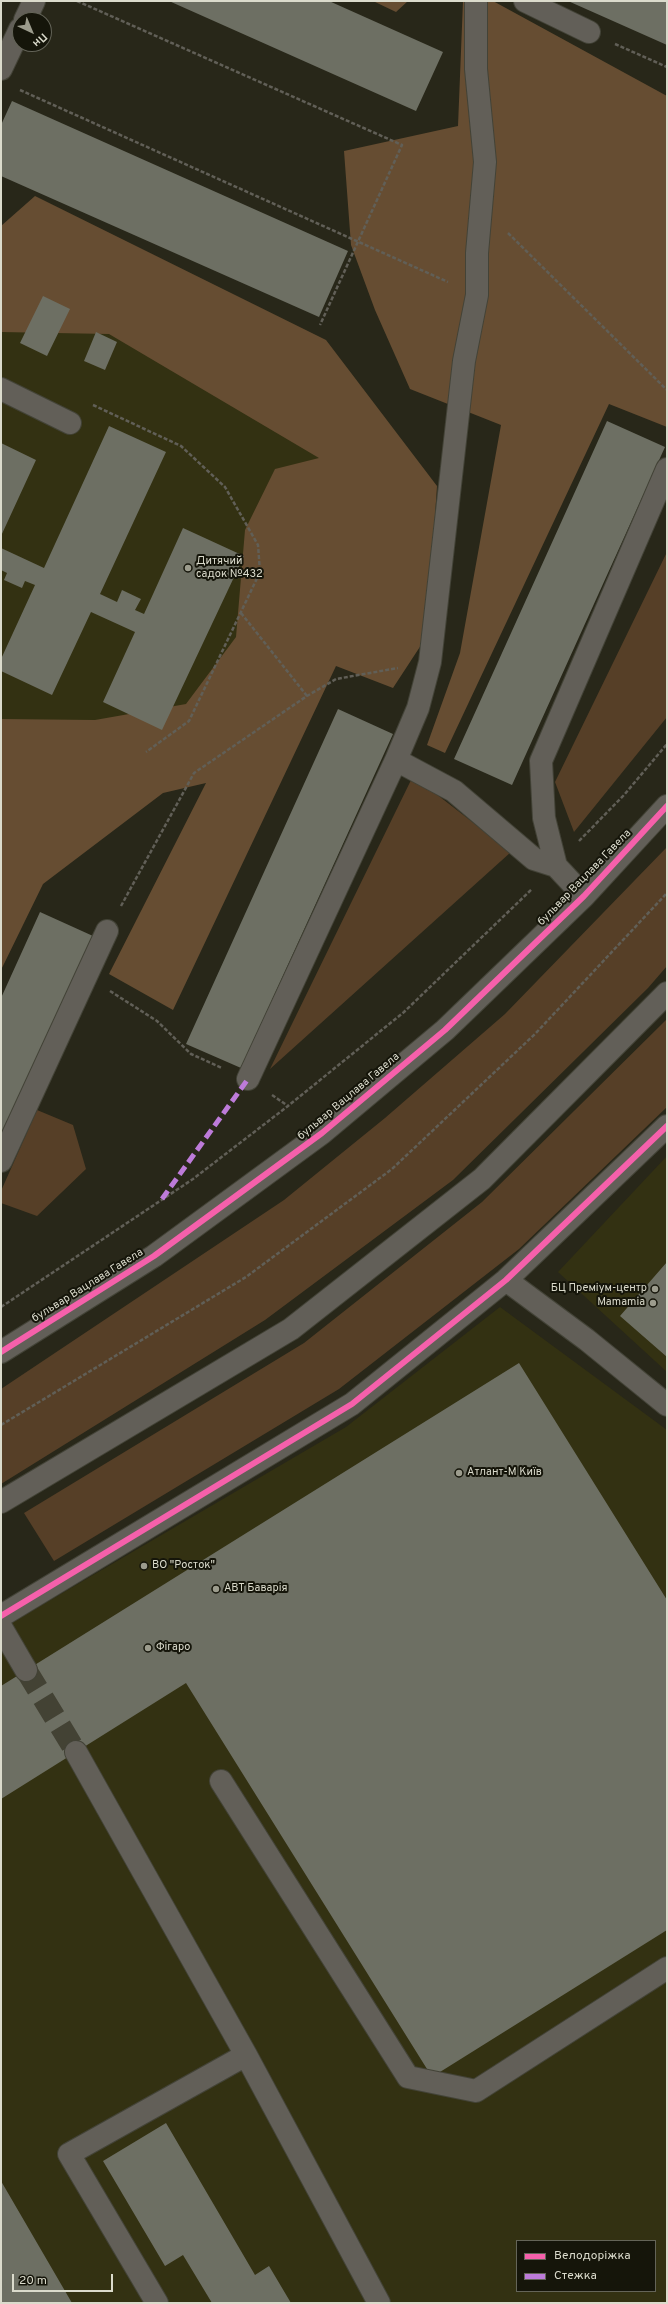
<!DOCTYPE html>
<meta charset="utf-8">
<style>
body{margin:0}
#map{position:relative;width:668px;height:2304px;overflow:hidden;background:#282719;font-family:Overpass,sans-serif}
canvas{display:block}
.frame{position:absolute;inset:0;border:2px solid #dbdbcc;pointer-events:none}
.legend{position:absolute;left:516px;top:2240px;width:140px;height:52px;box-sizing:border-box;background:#15150a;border:1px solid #646458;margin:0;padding:5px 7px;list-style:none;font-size:12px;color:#dbdbcc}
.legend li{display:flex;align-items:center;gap:8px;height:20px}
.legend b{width:20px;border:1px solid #646458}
.north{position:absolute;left:12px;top:12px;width:40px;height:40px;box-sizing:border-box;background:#15150a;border:1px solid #646458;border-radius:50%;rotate:136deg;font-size:11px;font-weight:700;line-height:16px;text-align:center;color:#dbdbcc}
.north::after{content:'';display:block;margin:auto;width:14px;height:18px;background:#9c9c8d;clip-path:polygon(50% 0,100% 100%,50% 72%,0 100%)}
.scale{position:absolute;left:12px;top:2274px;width:101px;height:18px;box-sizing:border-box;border:2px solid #dbdbcc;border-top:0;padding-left:5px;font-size:12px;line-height:14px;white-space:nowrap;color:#dbdbcc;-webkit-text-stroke:3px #15150a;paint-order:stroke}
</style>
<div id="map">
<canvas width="668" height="2304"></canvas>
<div class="frame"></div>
<ul class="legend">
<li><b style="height:5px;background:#f560ab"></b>Велодоріжка</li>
<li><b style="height:5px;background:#bd7bd9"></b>Стежка</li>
</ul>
<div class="north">Пн</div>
<div class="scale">20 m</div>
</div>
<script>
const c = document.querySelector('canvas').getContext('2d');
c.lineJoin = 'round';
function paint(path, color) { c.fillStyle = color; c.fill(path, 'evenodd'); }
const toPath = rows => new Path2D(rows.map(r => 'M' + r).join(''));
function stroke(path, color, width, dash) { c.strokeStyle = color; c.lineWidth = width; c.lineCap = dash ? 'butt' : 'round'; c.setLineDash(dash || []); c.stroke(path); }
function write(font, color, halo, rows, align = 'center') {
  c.font = font + ' Overpass,sans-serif'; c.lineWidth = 4; c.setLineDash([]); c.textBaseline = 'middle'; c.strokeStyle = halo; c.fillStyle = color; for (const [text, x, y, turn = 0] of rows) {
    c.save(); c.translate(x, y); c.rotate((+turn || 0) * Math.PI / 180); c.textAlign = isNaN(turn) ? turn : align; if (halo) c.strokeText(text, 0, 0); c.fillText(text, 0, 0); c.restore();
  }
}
const built = toPath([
 [1,269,421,473,328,662,1,885],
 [667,1156,667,1372,558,1272],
 [500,1307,667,1430,667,2303,1,2303,1,1629,346,1427],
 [517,2241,655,2241,655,2291,517,2291]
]);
const green = toPath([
 [667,552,667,717,574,832,555,782],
 [413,776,511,852,270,1069],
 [667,847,667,966,648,988,453,1180,265,1320,1,1484,1,1389,284,1200,385,1118,505,1014],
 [667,1019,667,1107,519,1249,339,1389,54,1561,24,1513,304,1343,482,1202],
 [37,1110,73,1125,86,1169,37,1216,1,1203,1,1191]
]);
const forest = toPath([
 [373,1,408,1,396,12],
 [463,1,493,1,667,96,667,427,609,404,445,753,427,745,460,653,501,425,410,389,375,310,351,245,344,151,458,126],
 [35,196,326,340,437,486,427,636,393,688,336,666,173,1010,109,974,206,783,163,793,43,884,1,970,1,719,95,720,186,704,236,637,245,530,275,469,319,458,109,334,1,332,1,226]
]);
const building = toPath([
 [169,1,329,1,443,52,416,111],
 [568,1,667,1,667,45],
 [12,101,348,251,319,317,1,176,1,125],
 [43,296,70,309,47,356,20,343],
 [96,332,117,342,105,370,84,361],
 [607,421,665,447,512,785,454,759],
 [109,426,166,452,100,594,117,602,122,590,141,599,135,610,144,614,183,528,244,556,162,730,103,702,135,632,91,612,52,695,1,671,1,659,35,585,25,581,22,588,4,580,7,573,1,570,1,548,44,568],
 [1,443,36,460,1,536],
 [338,709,393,734,241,1068,186,1044],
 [40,912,93,936,1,1136,1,998],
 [667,1262,667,1357,620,1316],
 [519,1363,667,1600,667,1930,432,2077,186,1683,1,1799,1,1686],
 [166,2123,255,2275,269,2266,291,2303,212,2303,183,2255,165,2266,103,2161],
 [1,2181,72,2303,1,2303]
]);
const minorTunnel = toPath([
 [26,1670,76,1752]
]);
const path = toPath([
 [77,1,402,145,320,325],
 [615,44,667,67],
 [20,90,448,282],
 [508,233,667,390],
 [93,405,181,446,225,487,258,545,260,572,189,721,146,752],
 [241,613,307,696],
 [579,841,624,795,667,744],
 [121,906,194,773,307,696,336,679,398,668],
 [110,991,157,1021,191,1054,222,1068],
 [272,1095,288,1106],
 [1,1307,193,1179,288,1106,404,1012,532,889],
 [1,1425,246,1277,392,1169,535,1034,667,893]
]);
const minor = toPath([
 [525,1,589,32],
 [25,20,34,1],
 [1,69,20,29],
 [1,389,70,423],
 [396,760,454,791,534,859,556,866],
 [584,896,556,866,544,818,541,761,667,469],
 [248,1079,396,760,418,708,430,662,464,361,477,295,477,253,485,162,476,69,476,1],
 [1,1161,107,931],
 [506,1280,587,1340,667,1405],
 [1,1352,154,1256,322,1133,445,1030,584,896,667,806],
 [1,1502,291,1329,482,1179,667,993],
 [1,1616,352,1404,506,1280,667,1126],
 [1,1627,26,1670],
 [76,1752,246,2055,379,2303],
 [221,1781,408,2077,476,2091,667,1968],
 [157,2303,69,2154,246,2055]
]);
const quiet = toPath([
 [162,1199,248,1079]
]);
const cycleway = toPath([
 [1,1352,154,1256,322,1133,445,1030,584,896,667,806],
 [1,1616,352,1404,506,1280,667,1126]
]);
const markers = [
 [188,568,4,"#9c9c8d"],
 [655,1289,4,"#9c9c8d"],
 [653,1303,4,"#9c9c8d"],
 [459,1473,4,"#9c9c8d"],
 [144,1566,4,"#9c9c8d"],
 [216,1589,4,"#9c9c8d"],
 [148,1648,4,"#9c9c8d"]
];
const poiNames = [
 ["Дитячий",196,562],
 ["садок №432",196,575],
 ["БЦ Преміум-центр",647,1289,"right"],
 ["Mamamia",645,1303,"right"],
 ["Атлант-М Київ",467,1473],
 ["ВО \"Росток\"",152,1566],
 ["АВТ Баварія",224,1589],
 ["Фігаро",156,1648]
];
const streetNames = [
 ["бульвар Вацлава Гавела",585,878,-46],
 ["бульвар Вацлава Гавела",349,1097,-40],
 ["бульвар Вацлава Гавела",88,1286,-32]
];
paint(built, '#333112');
paint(green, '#563f27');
paint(forest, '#664d32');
paint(building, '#6d6f63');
stroke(minorTunnel, '#434234', 22, [22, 11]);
stroke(minor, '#434337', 24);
stroke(path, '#615f57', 2.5, [4, 2]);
stroke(minor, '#625f58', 22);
stroke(quiet, '#bd7bd9', 5, [10, 5]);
stroke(cycleway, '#f560ab', 6);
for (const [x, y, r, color] of markers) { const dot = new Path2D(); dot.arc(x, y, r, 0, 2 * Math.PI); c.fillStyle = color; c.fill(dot); stroke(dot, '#15150a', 1.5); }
write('11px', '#dbdbcc', '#15150a', poiNames, 'left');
write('11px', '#dbdbcc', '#15150a', streetNames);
</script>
